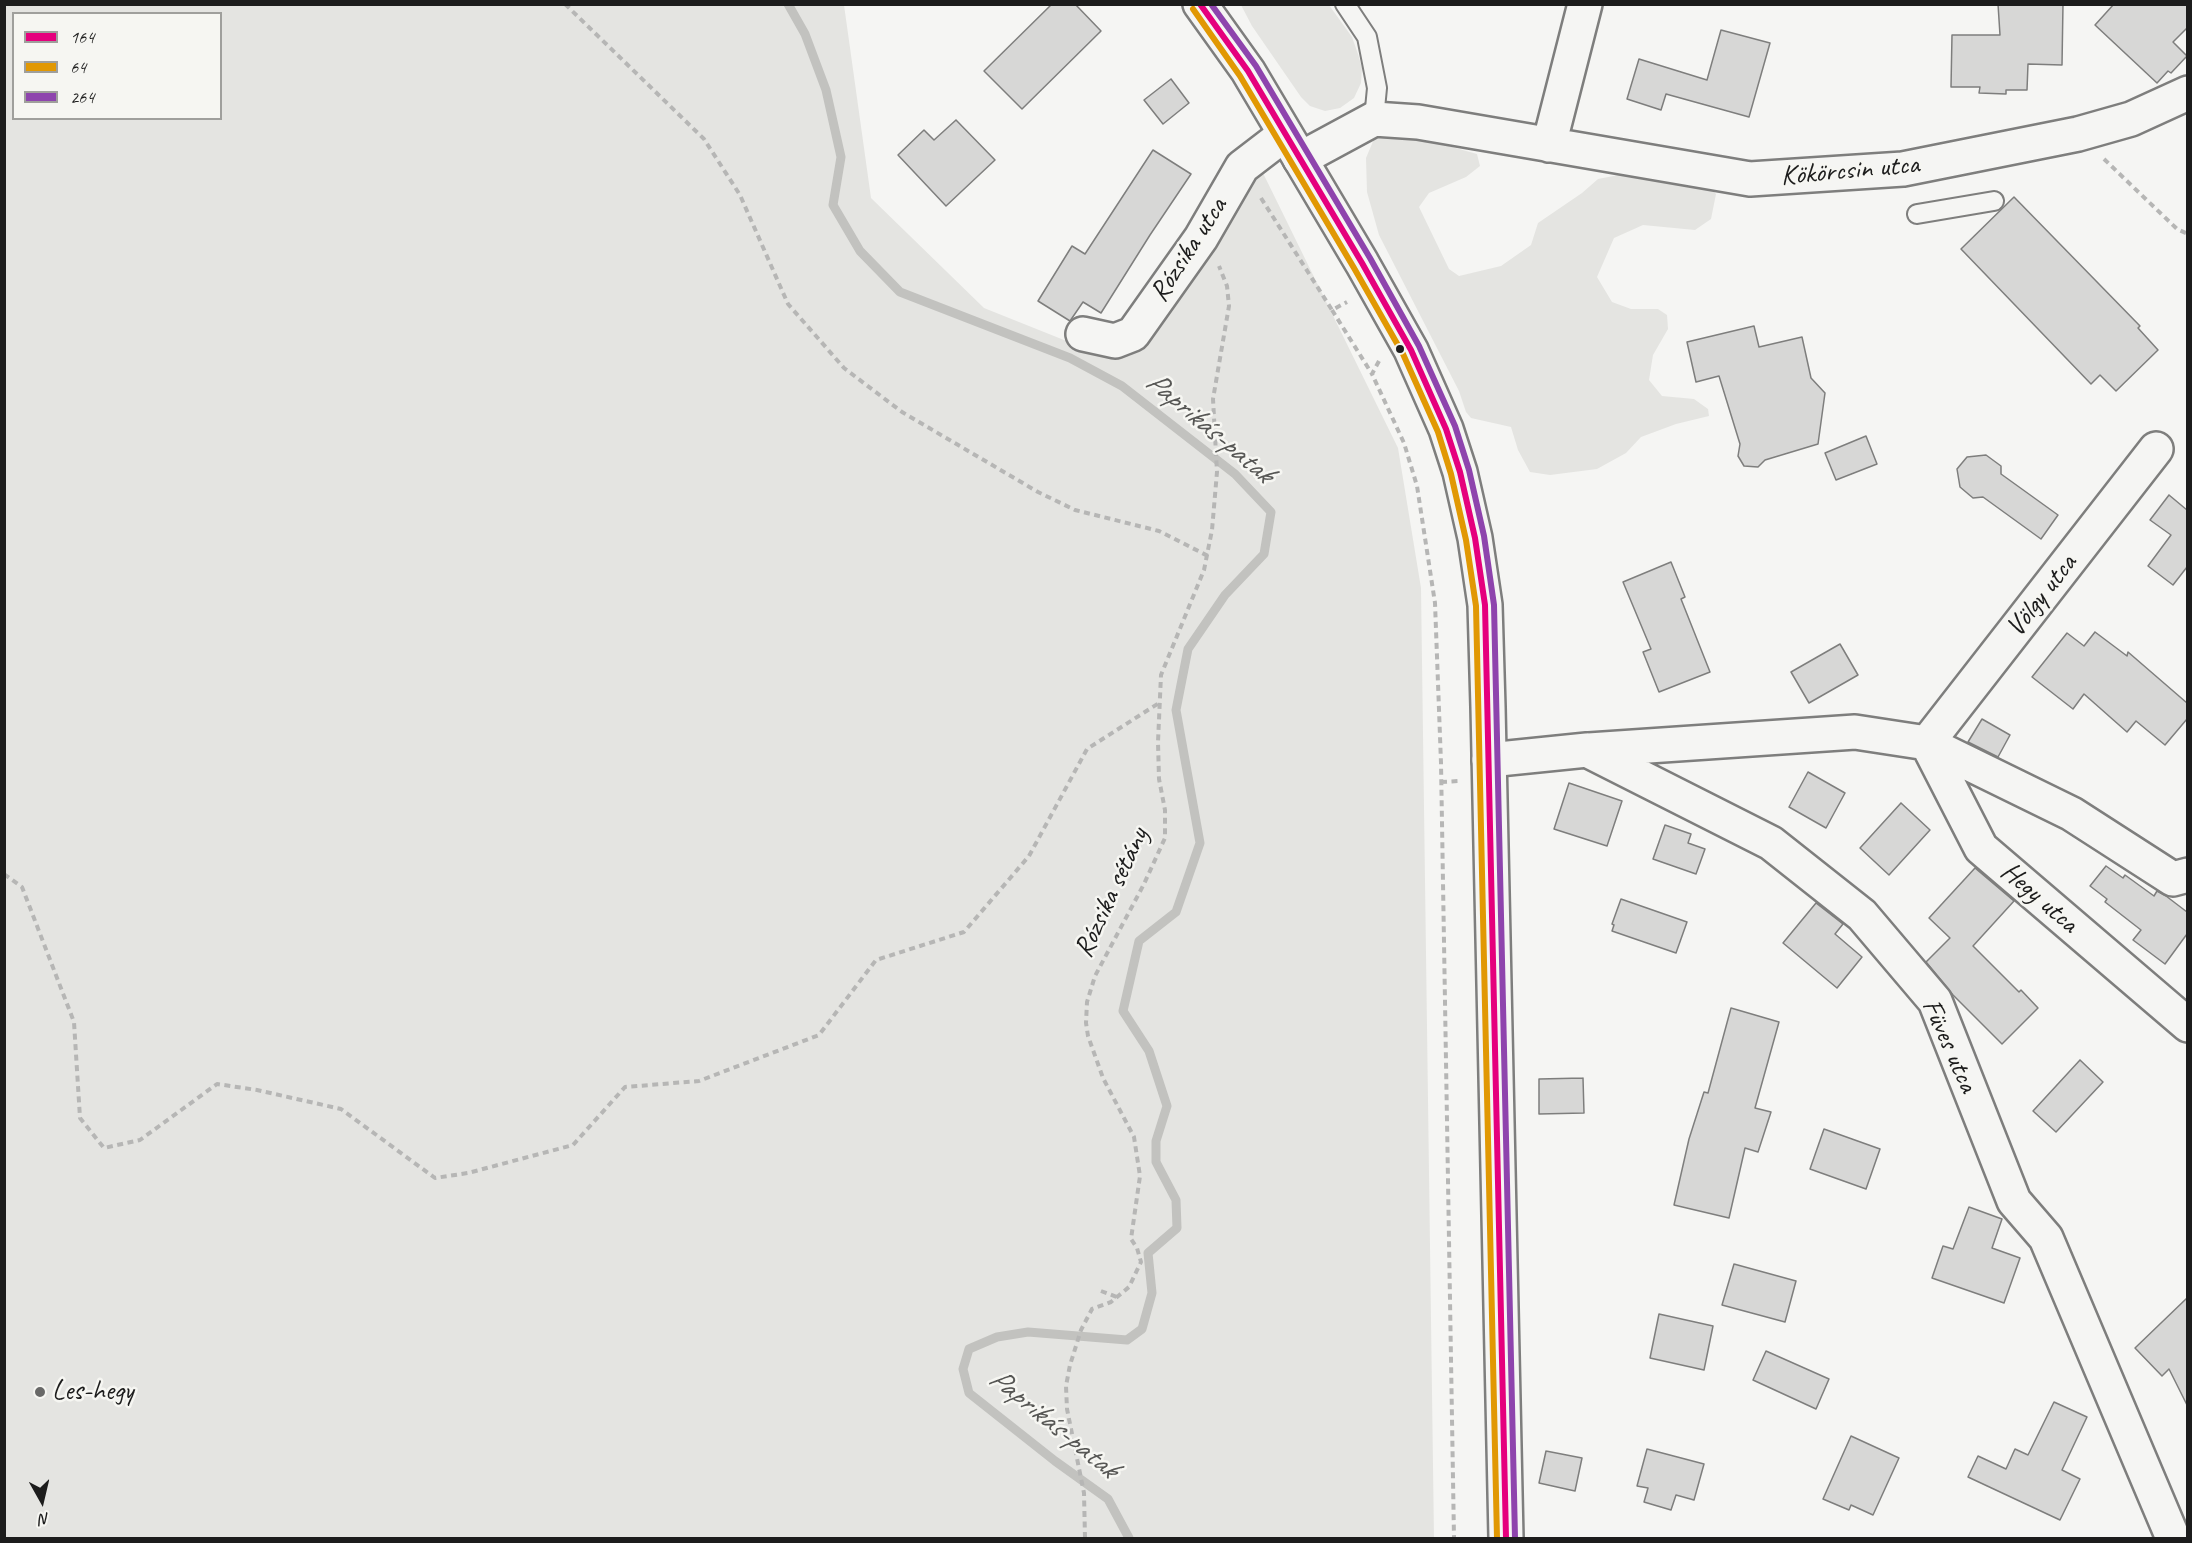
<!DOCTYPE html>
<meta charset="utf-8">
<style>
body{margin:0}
#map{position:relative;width:2192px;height:1543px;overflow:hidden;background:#f5f5f3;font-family:Caveat,sans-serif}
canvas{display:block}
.frame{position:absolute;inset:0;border:6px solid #1c1c1c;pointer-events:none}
.legend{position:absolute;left:12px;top:12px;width:210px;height:108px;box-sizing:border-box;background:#f6f6f2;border:2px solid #9f9f9c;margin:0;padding:8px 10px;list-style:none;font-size:18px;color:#1c1c1c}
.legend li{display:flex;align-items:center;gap:12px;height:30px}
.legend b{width:30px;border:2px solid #9f9f9c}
.north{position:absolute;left:12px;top:1471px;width:60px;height:60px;-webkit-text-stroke:4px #f6f6f2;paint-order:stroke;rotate:172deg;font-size:16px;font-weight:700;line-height:24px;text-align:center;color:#1c1c1c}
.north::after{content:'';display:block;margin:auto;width:21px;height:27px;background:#1c1c1c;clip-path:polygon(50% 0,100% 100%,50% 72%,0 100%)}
</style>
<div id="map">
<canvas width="2192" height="1543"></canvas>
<div class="frame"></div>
<ul class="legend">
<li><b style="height:8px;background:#e5007d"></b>164</li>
<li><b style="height:8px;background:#e19803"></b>64</li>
<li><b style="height:8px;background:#8e44ad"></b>264</li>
</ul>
<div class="north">N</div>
</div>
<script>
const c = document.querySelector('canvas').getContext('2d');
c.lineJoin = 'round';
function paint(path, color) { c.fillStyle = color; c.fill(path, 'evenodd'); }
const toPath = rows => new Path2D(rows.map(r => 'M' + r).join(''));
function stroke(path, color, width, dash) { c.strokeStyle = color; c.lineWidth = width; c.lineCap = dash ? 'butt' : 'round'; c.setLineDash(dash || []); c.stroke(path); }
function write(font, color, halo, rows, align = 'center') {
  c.font = font + ' Caveat,sans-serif'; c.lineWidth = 5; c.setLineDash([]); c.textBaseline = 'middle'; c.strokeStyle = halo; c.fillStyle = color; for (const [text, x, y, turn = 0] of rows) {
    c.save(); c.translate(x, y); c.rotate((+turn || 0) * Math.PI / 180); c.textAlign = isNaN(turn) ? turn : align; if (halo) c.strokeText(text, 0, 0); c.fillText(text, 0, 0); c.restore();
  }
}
const green = toPath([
 [5,5,844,5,871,198,984,308,1074,344,1130,356,1261,169,1398,448,1421,588,1434,1538,5,1538],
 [14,14,220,14,220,118,14,118],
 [1241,5,1329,5,1352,37,1358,54,1362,68,1361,83,1354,98,1340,108,1325,111,1310,106,1301,97,1252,26],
 [1398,132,1477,154,1480,166,1466,177,1429,193,1419,207,1449,269,1459,276,1501,266,1531,245,1538,223,1582,193,1598,179,1634,172,1708,185,1716,194,1711,219,1695,230,1643,225,1614,238,1597,277,1612,302,1631,309,1658,309,1667,315,1668,329,1653,355,1649,380,1662,396,1694,399,1708,409,1709,416,1676,424,1641,437,1626,453,1597,469,1550,475,1530,472,1518,450,1511,427,1471,418,1466,412,1459,391,1379,235,1367,192,1366,158,1374,139]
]);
const stream = toPath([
 [788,4,805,34,826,90,841,157,833,205,860,251,900,292,1070,358,1122,386,1235,474,1271,512,1264,554,1225,595,1188,649,1176,710,1200,843,1176,912,1139,941,1123,1011,1149,1051,1167,1106,1156,1141,1156,1162,1176,1200,1177,1228,1148,1253,1152,1293,1142,1329,1127,1340,1028,1332,997,1337,969,1349,963,1369,969,1393,1055,1461,1108,1499,1129,1538]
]);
const building = toPath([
 [1052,4,1075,4,1101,31,1022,109,984,71,1052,4],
 [1998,4,2063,4,2062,65,2028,64,2027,90,2006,90,2006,94,1979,93,1980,87,1951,87,1952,35,2000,35,1998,4],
 [2114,4,2187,4,2187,28,2173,42,2187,56,2171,73,2168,71,2157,83,2095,25,2114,4],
 [1721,30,1770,43,1749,117,1666,94,1661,110,1627,99,1639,59,1707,80,1721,30],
 [1171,79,1189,103,1163,124,1144,100,1171,79],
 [956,120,995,160,946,206,898,155,924,130,934,140,956,120],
 [1153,150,1191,174,1150,235,1101,313,1083,302,1070,321,1038,301,1072,246,1085,254,1153,150],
 [2014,197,2140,326,2138,328,2158,350,2116,391,2100,375,2091,384,1961,249,2014,197],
 [1754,326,1759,347,1802,337,1811,378,1825,393,1818,444,1765,460,1758,467,1744,466,1738,456,1740,444,1719,376,1696,382,1687,342,1754,326],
 [1866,436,1877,464,1836,480,1825,453,1866,436],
 [1986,455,2001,466,2001,474,2058,515,2041,539,1983,497,1973,498,1960,487,1957,469,1967,457,1986,455],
 [2169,495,2187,510,2187,567,2173,585,2148,566,2171,535,2150,520,2169,495],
 [1671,562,1685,597,1681,599,1710,672,1659,692,1643,652,1651,649,1623,582,1671,562],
 [2095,632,2127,656,2128,652,2187,703,2187,719,2165,745,2136,721,2127,732,2084,694,2073,709,2032,677,2067,633,2084,646,2095,632],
 [1840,644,1858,675,1809,703,1791,672,1840,644],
 [1982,719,2010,735,1998,757,1968,742,1982,719],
 [1808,772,1845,793,1826,828,1789,807,1808,772],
 [1569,783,1622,801,1607,846,1554,829,1569,783],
 [1901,803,1930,830,1889,875,1860,848,1901,803],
 [1665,825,1691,834,1688,843,1705,849,1696,874,1653,859,1665,825],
 [2106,866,2123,878,2125,875,2154,896,2157,891,2166,896,2187,912,2187,934,2165,964,2133,940,2141,930,2105,902,2107,899,2090,886,2106,866],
 [1975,868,2014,901,1973,946,2019,992,2021,990,2038,1008,2002,1044,1953,995,1926,962,1950,938,1929,918,1975,868],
 [1621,899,1687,922,1676,953,1612,931,1614,925,1612,924,1621,899],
 [1816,903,1843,924,1835,934,1862,957,1837,988,1783,943,1816,903],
 [1731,1008,1779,1022,1755,1108,1771,1112,1758,1152,1745,1148,1729,1218,1674,1205,1689,1139,1704,1092,1708,1093,1731,1008],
 [2080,1060,2103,1082,2056,1132,2033,1111,2080,1060],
 [1583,1078,1584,1113,1539,1114,1539,1079,1583,1078],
 [1824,1129,1880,1149,1866,1189,1810,1169,1824,1129],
 [1969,1207,2002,1219,1992,1248,2020,1258,2004,1303,1932,1278,1943,1246,1953,1249,1969,1207],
 [1734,1264,1796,1281,1785,1322,1722,1305,1734,1264],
 [2187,1298,2187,1405,2169,1369,2162,1376,2135,1348,2187,1298],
 [1659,1314,1713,1326,1704,1370,1650,1358,1659,1314],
 [1766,1351,1829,1379,1816,1409,1753,1380,1766,1351],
 [2054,1402,2087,1417,2062,1470,2080,1479,2060,1520,1968,1477,1978,1456,2006,1469,2015,1449,2028,1455,2054,1402],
 [1851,1436,1899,1458,1873,1515,1851,1505,1849,1510,1823,1499,1851,1436],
 [1647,1449,1704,1464,1694,1500,1676,1495,1671,1510,1644,1502,1648,1488,1637,1486,1647,1449],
 [1546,1451,1582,1458,1575,1491,1539,1483,1546,1451]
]);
const path = toPath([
 [565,4,704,139,740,195,788,304,844,368,902,412,1038,492,1075,510,1159,531,1208,556],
 [2104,159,2177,229,2188,234],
 [1261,198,1332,310,1347,302],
 [1332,310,1372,374],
 [1379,361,1372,374,1404,443,1417,486,1435,603,1441,763,1454,1538],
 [1441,782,1459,781],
 [4,874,22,887,74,1022,80,1118,104,1148,140,1140,217,1084,257,1090,341,1109,435,1178,468,1173,573,1145,625,1087,699,1081,819,1035,876,960,964,932,1029,856,1087,749,1159,703],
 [1101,1291,1117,1297],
 [1085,1538,1084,1493,1067,1409,1066,1386,1070,1365,1081,1330,1092,1309,1111,1302,1129,1287,1141,1262,1137,1248,1131,1239,1140,1176,1134,1137,1103,1078,1088,1036,1086,1023,1087,1002,1095,976,1144,884,1165,838,1165,810,1159,779,1158,742,1161,675,1204,570,1212,530,1217,472,1213,399,1229,306,1227,286,1219,266]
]);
const lane = toPath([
 [1345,4,1367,37,1377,88,1374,119],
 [1917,214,1994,201]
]);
const street = toPath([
 [1549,145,1585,4],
 [1300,159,1374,119,1418,122,1750,179,1903,169,2078,134,2131,119,2188,93],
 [1083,334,1115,341,1133,334,1201,238,1242,167,1285,134],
 [2156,449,1927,743,1981,848,2188,1025],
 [1589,750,1855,732,1927,743,2072,814,2173,879,2188,875],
 [1489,760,1587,750,1771,843,1862,915,1935,1001,2014,1201,2046,1238,2173,1538]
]);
const secondary = toPath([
 [1200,4,1248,71,1362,263,1411,350,1446,429,1460,472,1475,538,1485,605,1488,707,1506,1538]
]);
const bus1 = toPath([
 [1200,4,1248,71,1362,263,1411,350,1446,429,1460,472,1475,538,1485,605,1506,1538]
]);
const bus2 = toPath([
 [1193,9,1240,76,1354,268,1403,354,1438,432,1451,474,1466,540,1476,606,1497,1538]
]);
const bus3 = toPath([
 [1211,4,1256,66,1370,258,1419,346,1455,426,1469,470,1484,536,1494,605,1515,1538]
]);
const markers = [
 [1400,349,5,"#1c1c1c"],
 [40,1392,6,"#686867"]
];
const streetNames = [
 ["Kökörcsin utca",1850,171,-5],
 ["Rózsika utca",1189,250,-57],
 ["Völgy utca",2042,596,-52],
 ["Rózsika sétány",1112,893,-65],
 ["Hegy utca",2039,898,41],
 ["Füves utca",1949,1046,66]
];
const poiNames = [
 ["Les-hegy",52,1392]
];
const waterNames = [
 ["Paprikás-patak",1209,428,40],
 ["Paprikás-patak",1053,1424,39]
];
paint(green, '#e4e4e1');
stroke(stream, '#c2c2bf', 9);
paint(building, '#d7d7d6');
stroke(building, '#7e7e7d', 1.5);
stroke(lane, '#7e7e7d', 22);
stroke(street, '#7e7e7d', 38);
stroke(secondary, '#7e7e7d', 38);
stroke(path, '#b6b6b5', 4, [6, 4.5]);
stroke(lane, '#f5f5f3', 18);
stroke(street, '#f5f5f3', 33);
stroke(secondary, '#f5f5f3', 33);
stroke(bus1, '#e5007d', 6);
stroke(bus2, '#e19803', 6);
stroke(bus3, '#8e44ad', 6);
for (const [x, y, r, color] of markers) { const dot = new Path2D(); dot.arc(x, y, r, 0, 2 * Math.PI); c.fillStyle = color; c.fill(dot); stroke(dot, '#f6f6f2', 2); }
write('28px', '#1c1c1c', '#f6f6f2', streetNames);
write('28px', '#1c1c1c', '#f6f6f2', poiNames, 'left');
write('italic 30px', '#565654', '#f6f6f2', waterNames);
</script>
